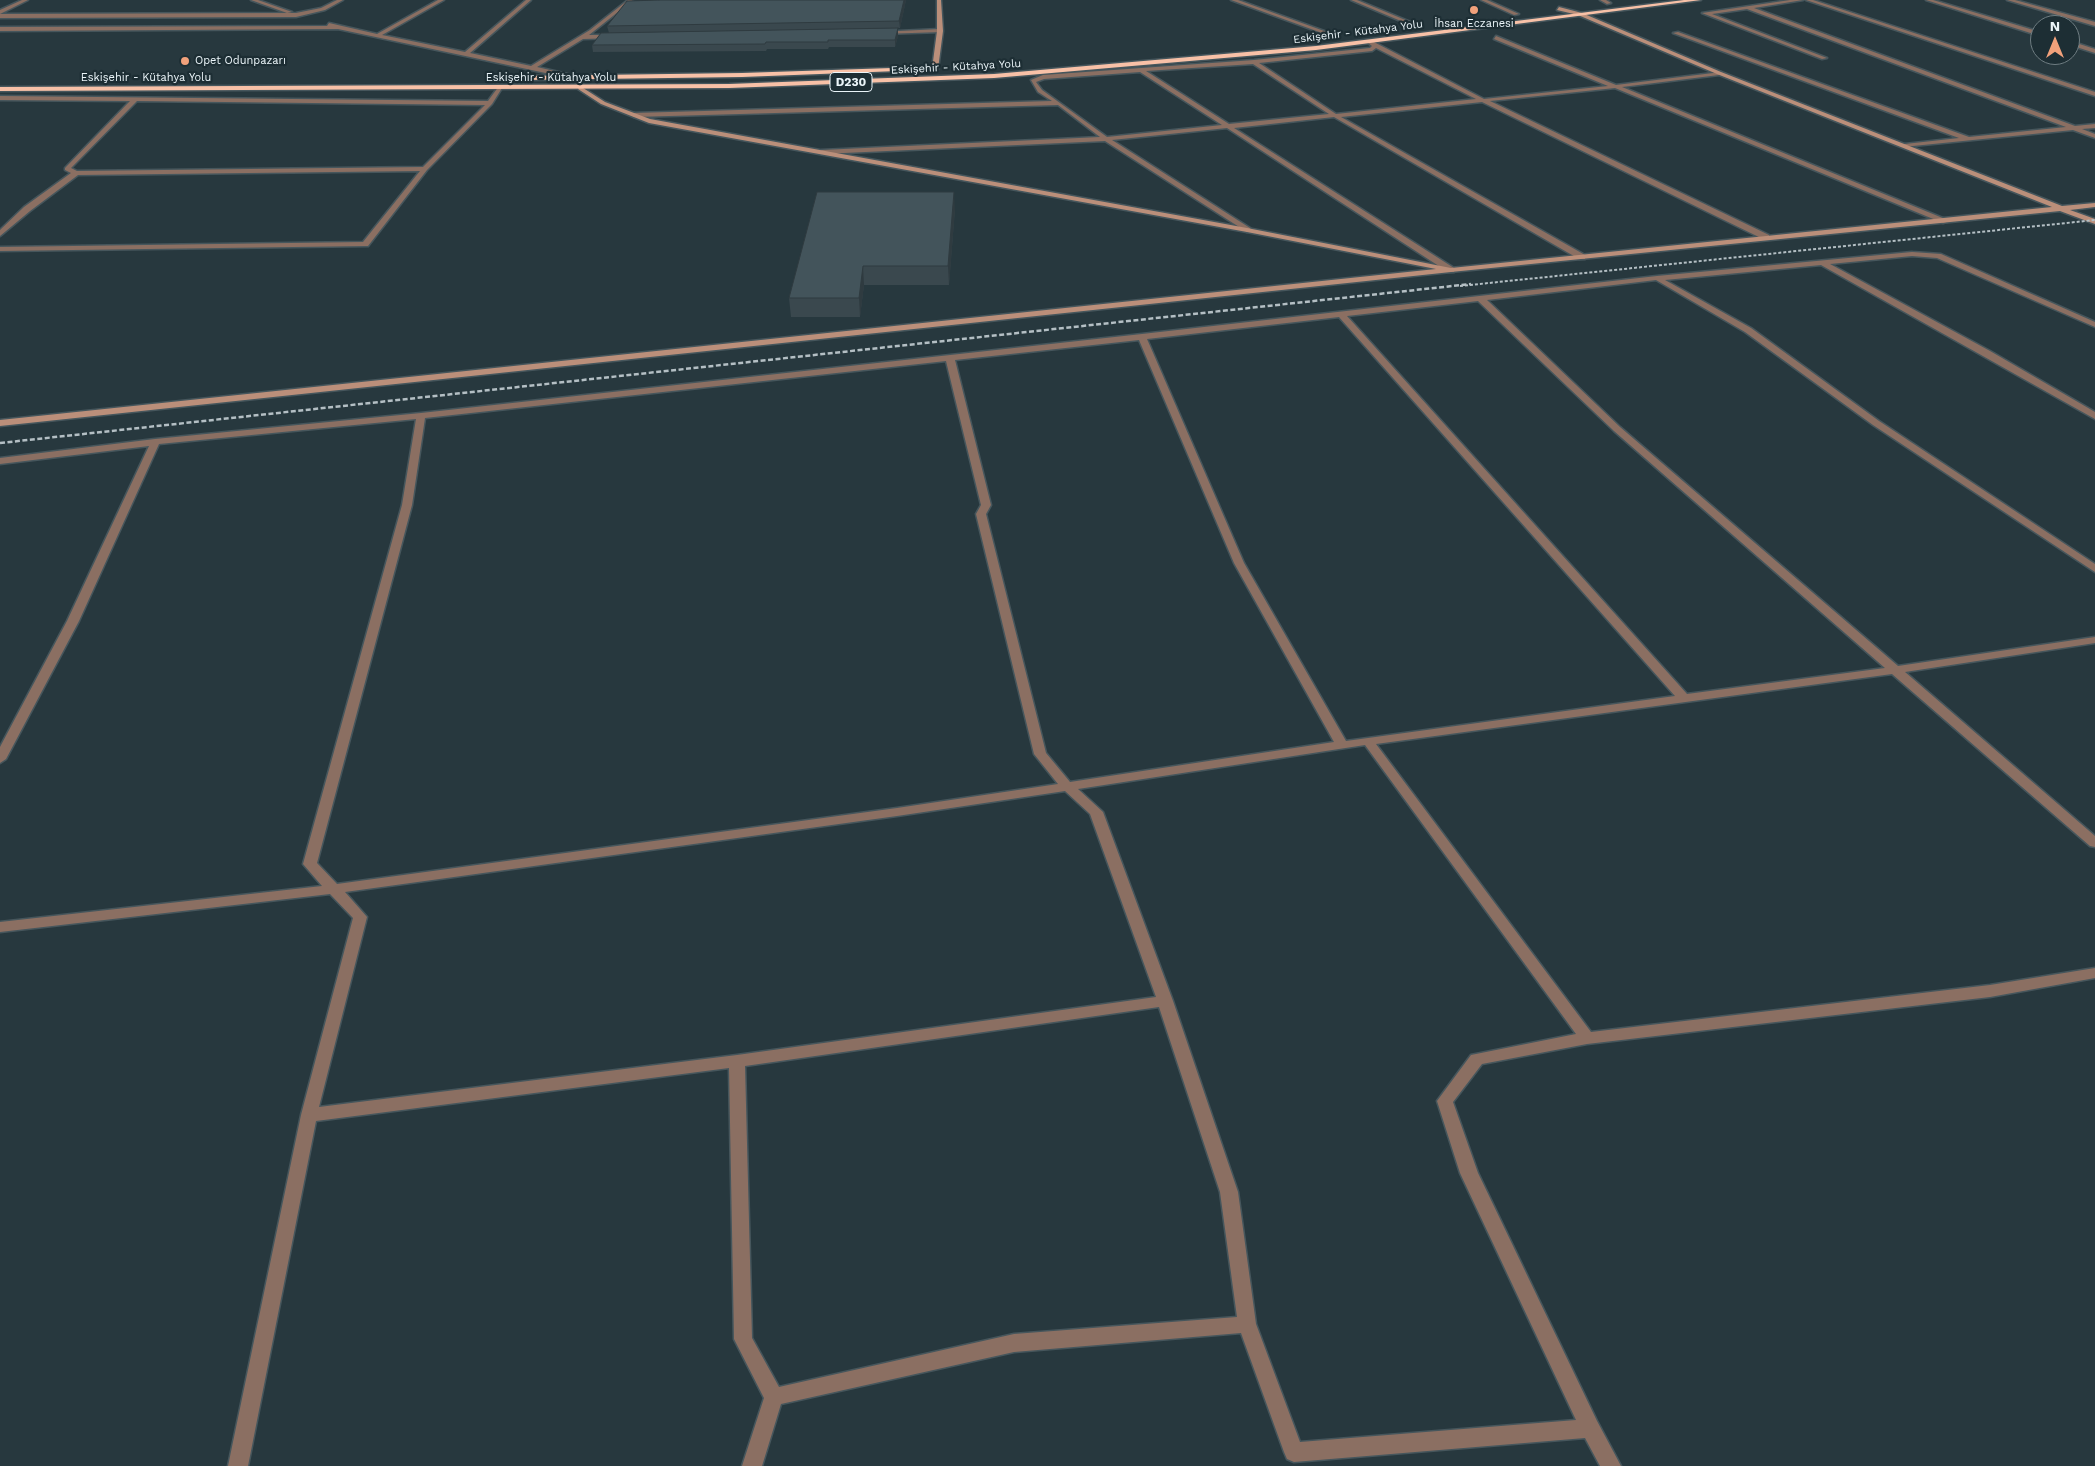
<!DOCTYPE html>
<meta charset="utf-8">
<style>
body{margin:0}
#map{position:relative;width:2095px;height:1466px;overflow:hidden;background:#27383e;font-family:"Work Sans",sans-serif}
canvas{display:block}
.north{position:absolute;left:2030px;top:15px;width:50px;height:50px;box-sizing:border-box;background:#1d2e34;border:1px solid #6f7d82;border-radius:50%;rotate:0deg;font-size:14px;font-weight:700;line-height:20px;text-align:center;color:#eaf4f8}
.north::after{content:'';display:block;margin:auto;width:18px;height:22px;background:#f1a17b;clip-path:polygon(50% 0,100% 100%,50% 72%,0 100%)}
</style>
<div id="map">
<canvas width="2095" height="1466"></canvas>
<div class="north">N</div>
</div>
<script>
const c = document.querySelector('canvas').getContext('2d');
c.lineJoin = 'round';
const toPath = rows => new Path2D(rows.map(r => 'M' + r).join(''));
function stroke(path, color, width, dash) { c.strokeStyle = color; c.lineWidth = width; c.lineCap = dash ? 'butt' : 'round'; c.setLineDash(dash || []); c.stroke(path); }
function paint(path, color) { c.fillStyle = color; c.fill(path, 'evenodd'); }
function write(font, color, halo, rows, align = 'center') {
  c.font = font + ' "Work Sans",sans-serif'; c.lineWidth = 4.5; c.setLineDash([]); c.textBaseline = 'middle'; c.strokeStyle = halo; c.fillStyle = color; for (const [text, x, y, turn = 0] of rows) {
    c.save(); c.translate(x, y); c.rotate((+turn || 0) * Math.PI / 180); c.textAlign = isNaN(turn) ? turn : align; if (halo) c.strokeText(text, 0, 0); c.fillText(text, 0, 0); c.restore();
  }
}
const street = toPath([
 [22,0,28,0,0,14,0,10,22,0],
 [251,0,258,0,292,12,287,13,251,0],
 [337,0,343,0,325,10,296,17,0,18,0,14,296,13,321,8,337,0],
 [438,0,444,0,382,35,465,52,526,0,531,0,470,53,531,66,590,30,628,0,633,0,589,35,614,35,616,38,583,39,537,67,576,76,574,79,338,29,0,31,0,27,327,26,329,23,377,34,438,0],
 [1231,0,1238,0,1338,36,1333,37,1231,0],
 [1351,0,1357,0,1420,26,1415,27,1351,0],
 [1481,0,1487,0,1519,14,1514,15,1481,0],
 [1600,0,1606,0,1611,3,1607,4,1600,0],
 [1790,0,1803,0,1754,8,2075,126,2095,124,2095,128,2082,129,2095,134,2095,138,2073,130,1903,147,1902,146,1905,144,1959,138,1673,33,1678,32,1969,137,2066,127,1747,9,1712,14,1827,58,1822,59,1702,13,1790,0],
 [1806,0,1813,0,2095,92,2095,96,1806,0],
 [1926,0,1933,0,2040,32,2040,36,1926,0],
 [2007,0,2015,0,2095,22,2095,26,2007,0],
 [940,29,942,32,881,34,878,32,940,29],
 [1496,36,1616,85,1721,72,1719,75,1622,87,1950,221,1943,223,1615,88,1490,101,1769,235,1769,239,1763,239,1482,102,1341,117,1585,255,1585,259,1579,259,1334,117,1234,128,1454,268,1454,272,1448,272,1227,128,1112,140,1250,228,1251,230,1247,232,1105,141,822,154,819,152,822,150,1100,137,1058,105,634,117,631,115,634,113,1052,101,1038,92,1031,80,1043,75,1254,60,1370,48,1372,46,1367,42,1370,40,1484,99,1608,86,1494,39,1496,36],
 [1376,48,1476,99,1336,114,1259,63,1372,51,1376,48],
 [1253,64,1329,114,1229,124,1146,71,1253,64],
 [1140,72,1222,125,1107,137,1042,90,1036,82,1044,79,1140,72],
 [2070,41,2095,49,2095,53,2070,45,2070,41],
 [499,86,502,88,492,104,427,170,368,246,0,251,0,247,363,242,420,171,78,175,30,211,0,236,0,230,24,207,71,173,65,170,65,168,130,101,0,100,0,96,488,101,499,86],
 [137,101,485,105,423,167,77,171,71,168,137,101],
 [1912,252,1941,254,2095,322,2095,327,1937,258,1912,256,1830,264,1990,351,2095,412,2095,419,1821,265,1665,280,1751,328,1879,421,2095,564,2095,572,1873,425,1745,332,1656,280,1487,300,1620,427,1898,666,2095,637,2095,643,1905,672,2095,836,2095,847,2090,846,1892,674,1376,744,1591,1032,1990,985,2095,968,2095,978,1990,997,1587,1044,1482,1064,1453,1102,1478,1173,1597,1421,1621,1466,1600,1466,1585,1438,1294,1462,1287,1459,1284,1452,1241,1333,1014,1352,781,1404,762,1466,742,1466,764,1398,734,1339,729,1068,316,1121,248,1466,228,1466,301,1115,353,918,330,894,0,932,0,922,322,886,303,864,402,505,416,419,159,444,79,621,6,759,0,763,0,747,67,621,149,446,0,464,0,458,155,439,421,413,1142,334,1657,276,1912,252],
 [1478,301,1614,431,1885,668,1687,694,1347,316,1478,301],
 [1339,317,1675,696,1346,741,1244,563,1147,339,1339,317],
 [1139,340,1234,563,1334,742,1070,782,1046,753,986,514,991,505,955,360,1139,340],
 [946,361,981,505,976,514,1034,754,1058,784,897,808,337,884,317,863,412,505,425,418,946,361],
 [1365,745,1576,1034,1471,1055,1437,1101,1460,1173,1576,1420,1300,1442,1256,1324,1238,1192,1173,1001,1103,812,1078,789,1365,745],
 [1065,791,1090,814,1156,997,737,1055,319,1107,367,917,345,892,897,816,1065,791],
 [1159,1007,1220,1192,1237,1317,1014,1334,779,1387,752,1338,745,1066,1159,1007]
]);
const secondary = toPath([
 [937,0,941,0,943,31,938,69,935,71,932,69,937,31,937,0],
 [1559,7,1582,13,1721,72,2062,206,2095,203,2095,207,2070,210,2095,219,2095,224,2060,211,1451,272,0,426,0,420,1436,269,1247,232,649,123,601,104,578,89,580,86,605,102,650,119,1247,228,1451,268,2052,207,1717,74,1578,15,1557,10,1559,7]
]);
const highway = toPath([
 [1684,0,1701,0,1316,50,994,78,729,88,0,91,0,87,729,84,994,74,1316,46,1684,0],
 [922,67,925,69,924,70,742,77,523,80,520,78,523,76,742,73,922,67]
]);
const railFar1 = toPath([
 [1460,286,2095,220]
]);
const rail = toPath([
 [0,443,1471,284]
]);
const wall = toPath([
 [659,0,906,0,900,28,609,33,607,26],
 [898,36,895,47,829,47,828,49,767,49,766,51,593,52,592,45],
 [955,209,949,285,864,285,860,317,791,317,789,298]
]);
const shadedWall = toPath([
 [904,0,906,0,900,28,899,21],
 [898,28,898,36,895,47,895,40],
 [954,192,955,209,949,285,948,266],
 [863,266,864,285,860,317,859,298]
]);
const building = toPath([
 [659,0,904,0,899,21,607,26,627,1,659,0],
 [898,28,895,40,828,40,828,42,766,42,765,44,592,45,601,33,898,28],
 [817,192,954,192,948,266,863,266,859,298,789,298,817,192]
]);
const markers = [
 [1474,10,5,"#f1a17b"],
 [185,61,5,"#f1a17b"]
];
const farPoinames = [
 ["İhsan Eczanesi",1474,24],
 ["Opet Odunpazarı",195,61,"left"]
];
const farStreetnames = [
 ["Eskişehir - Kütahya Yolu",1358,32,-7],
 ["Eskişehir - Kütahya Yolu",956,67,-3],
 ["Eskişehir - Kütahya Yolu",146,78],
 ["Eskişehir - Kütahya Yolu",551,78]
];
const shields = [
 [851,82,42]
];
const shieldNames = [
 ["D230",851,82]
];
stroke(street, '#46565c', 3);
stroke(secondary, '#46565c', 3);
stroke(highway, '#46565c', 3);
paint(street, '#8b6f62');
paint(secondary, '#bb8f7a');
paint(highway, '#f8c1a7');
stroke(railFar1, '#b4bfc4', 2, [3, 2]);
stroke(rail, '#b4bfc4', 2.5, [5, 2.5]);
paint(wall, '#3a484e');
paint(shadedWall, '#2f3b40');
paint(building, '#43545b');
stroke(building, '#2f3b40', 1);
for (const [x, y, r, color] of markers) { const dot = new Path2D(); dot.arc(x, y, r, 0, 2 * Math.PI); c.fillStyle = color; c.fill(dot); stroke(dot, '#1d2e34', 2); }
write('11px', '#eaf4f8', '#1d2e34', farPoinames);
write('11px', '#eaf4f8', '#1d2e34', farStreetnames);
for (const [x, y, w] of shields) { const box = new Path2D(); box.roundRect(x - w / 2, y - 9.5, w, 19, 4); c.fillStyle = '#1d2e34'; c.fill(box); stroke(box, '#eaf4f8', 1); }
write('bold 12px', '#eaf4f8', null, shieldNames);
</script>
